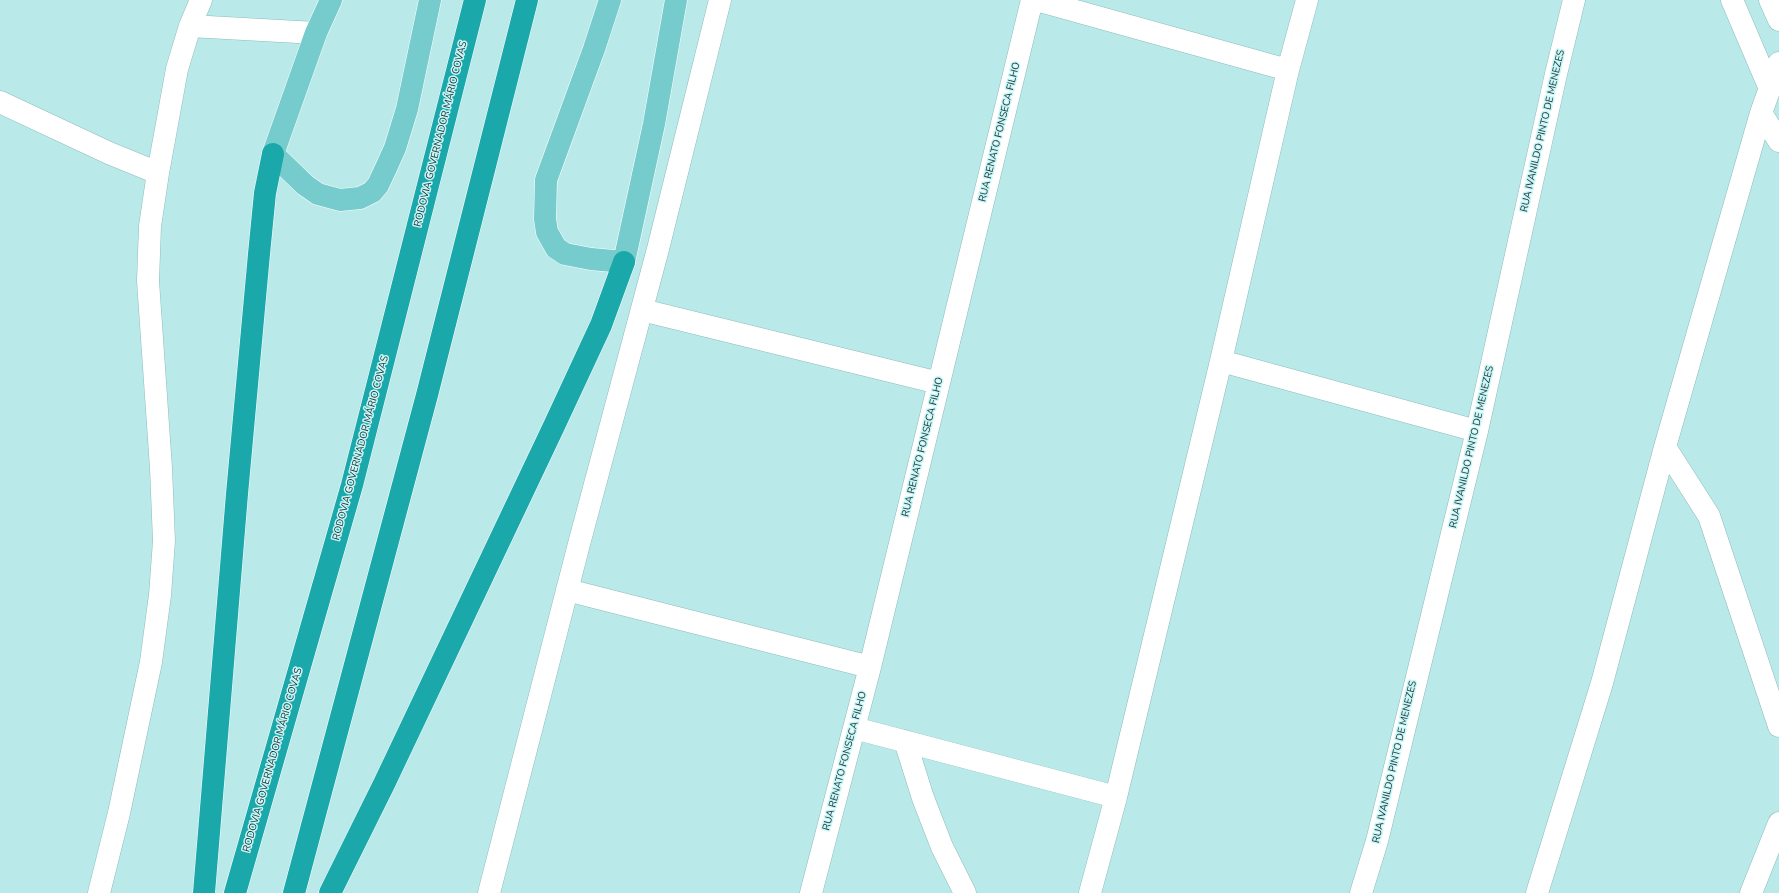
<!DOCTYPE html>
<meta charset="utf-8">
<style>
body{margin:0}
canvas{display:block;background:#b9e9e9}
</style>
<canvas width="1779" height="893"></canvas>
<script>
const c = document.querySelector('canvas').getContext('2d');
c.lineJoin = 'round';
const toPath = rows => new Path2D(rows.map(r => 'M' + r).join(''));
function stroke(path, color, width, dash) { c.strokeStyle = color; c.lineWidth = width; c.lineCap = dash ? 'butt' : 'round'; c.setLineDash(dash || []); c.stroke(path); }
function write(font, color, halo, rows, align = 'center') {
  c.font = font + ' "Nunito Sans",sans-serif'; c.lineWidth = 3; c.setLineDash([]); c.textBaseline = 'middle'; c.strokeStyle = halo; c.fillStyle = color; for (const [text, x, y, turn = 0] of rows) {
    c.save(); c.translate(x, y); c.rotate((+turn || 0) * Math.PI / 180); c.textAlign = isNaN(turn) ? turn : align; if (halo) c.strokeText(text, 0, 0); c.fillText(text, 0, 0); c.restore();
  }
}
const minor = toPath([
 [1036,0,1288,70],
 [1732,0,1770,89],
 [1770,0,1779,20],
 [190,26,316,33],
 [0,102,109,153,158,173],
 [1761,113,1779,141],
 [642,310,939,383],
 [1221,361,1477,431],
 [1665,447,1709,516,1779,726],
 [567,590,870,667],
 [854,728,1116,797],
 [905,741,923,798,942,847,965,893],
 [99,893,119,813,151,662,160,595,164,541,161,468,148,281,150,226,158,173,177,69,190,26,201,0],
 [489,893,579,544,658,249,720,0],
 [811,893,870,667,1032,0],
 [1090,893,1116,797,1221,361,1288,70,1307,0],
 [1361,893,1377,841,1477,431,1556,74,1574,0],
 [1537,893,1602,683,1665,447,1761,113,1779,63],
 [1751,893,1779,823]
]);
const major = toPath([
 [331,0,316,33,273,154,305,185,318,194,340,200,360,198,372,192,378,185,386,168,395,148,407,109,430,0],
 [610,0,594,49,546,180,545,219,547,232,556,248,565,254,591,259,624,262,654,124,676,0]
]);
const highway = toPath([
 [204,893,237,494,259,254,265,193,273,154],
 [235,893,352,485,475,0],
 [294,893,427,395,527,0],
 [330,893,384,784,554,426,601,325,624,262]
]);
const streetNames = [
 ["RUA IVANILDO PINTO DE MENEZES",1543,131,-77],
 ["RUA RENATO FONSECA FILHO",1000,132,-76],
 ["RODOVIA GOVERNADOR MÁRIO COVAS",441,134,-76],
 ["RUA RENATO FONSECA FILHO",923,447,-76],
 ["RUA IVANILDO PINTO DE MENEZES",1472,447,-77],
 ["RODOVIA GOVERNADOR MÁRIO COVAS",361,448,-75],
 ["RODOVIA GOVERNADOR MÁRIO COVAS",273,760,-74],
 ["RUA RENATO FONSECA FILHO",845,761,-75],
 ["RUA IVANILDO PINTO DE MENEZES",1395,762,-77]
];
stroke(minor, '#8dbcbc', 23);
stroke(major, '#fff', 23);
stroke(highway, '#fff', 23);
stroke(minor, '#fff', 22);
stroke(major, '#76cbcd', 22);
stroke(highway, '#1ba8ab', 22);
write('10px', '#1d3030', '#c6f6f7', streetNames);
</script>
